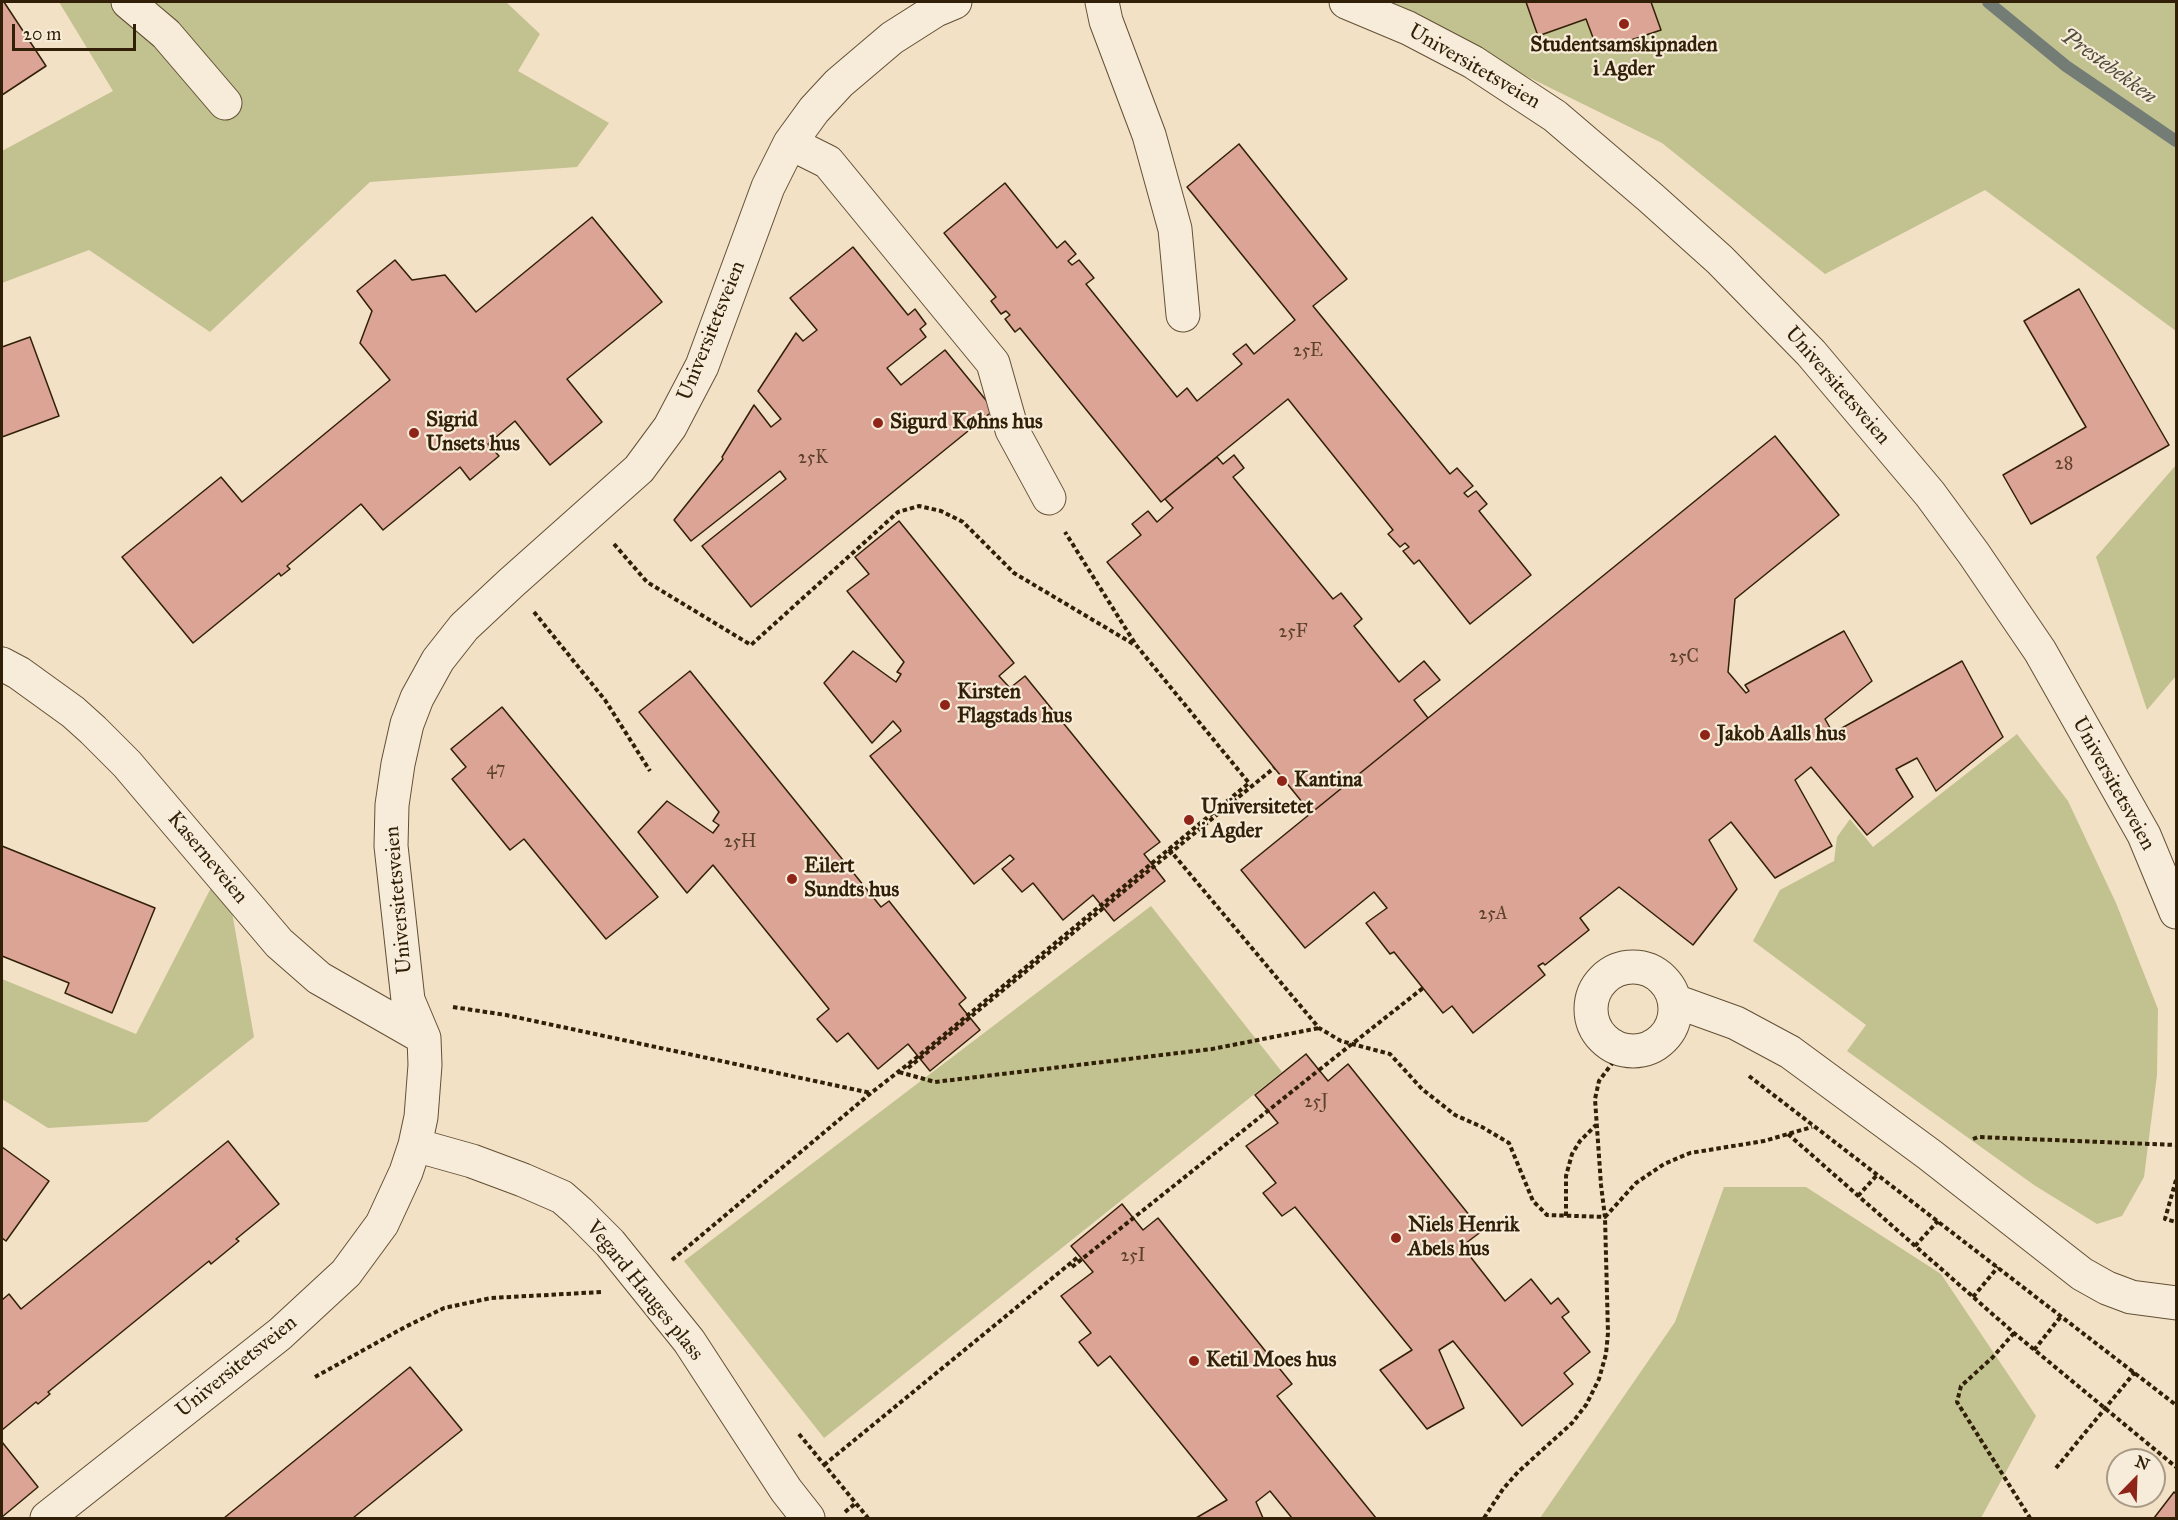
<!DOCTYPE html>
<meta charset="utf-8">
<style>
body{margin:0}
#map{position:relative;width:2178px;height:1520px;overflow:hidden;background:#f3e1c5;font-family:"IM FELL Great Primer",serif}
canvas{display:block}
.frame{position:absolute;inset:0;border:3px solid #312007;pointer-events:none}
.north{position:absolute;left:2106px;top:1448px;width:60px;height:60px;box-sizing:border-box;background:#f7ecd9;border:2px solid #a89a85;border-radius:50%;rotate:23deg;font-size:16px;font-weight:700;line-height:24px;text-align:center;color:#312007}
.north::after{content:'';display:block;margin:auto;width:21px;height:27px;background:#8f2418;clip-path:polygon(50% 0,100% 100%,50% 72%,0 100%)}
.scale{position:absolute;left:12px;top:24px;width:124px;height:27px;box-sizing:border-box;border:3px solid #312007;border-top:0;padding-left:8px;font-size:18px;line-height:21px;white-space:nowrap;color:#312007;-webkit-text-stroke:4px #f7ecd9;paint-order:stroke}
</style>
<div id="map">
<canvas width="2178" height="1520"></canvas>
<div class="frame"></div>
<div class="north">N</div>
<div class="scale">20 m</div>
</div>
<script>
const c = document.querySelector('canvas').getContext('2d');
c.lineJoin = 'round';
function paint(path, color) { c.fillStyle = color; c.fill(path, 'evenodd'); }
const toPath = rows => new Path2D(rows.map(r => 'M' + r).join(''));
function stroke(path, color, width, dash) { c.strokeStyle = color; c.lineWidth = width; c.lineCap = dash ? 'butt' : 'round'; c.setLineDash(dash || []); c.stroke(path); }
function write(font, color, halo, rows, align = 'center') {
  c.font = font + ' "IM FELL Great Primer",serif'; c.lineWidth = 4.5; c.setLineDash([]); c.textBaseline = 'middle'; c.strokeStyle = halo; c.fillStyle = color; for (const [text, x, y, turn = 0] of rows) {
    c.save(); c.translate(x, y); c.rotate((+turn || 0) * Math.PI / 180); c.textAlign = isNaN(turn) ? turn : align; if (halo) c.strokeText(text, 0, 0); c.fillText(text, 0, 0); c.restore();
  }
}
const green = toPath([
 [59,2,506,2,540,34,518,71,609,123,577,167,370,182,210,332,89,250,2,283,2,151,113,91],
 [1376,2,2176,2,2176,331,1985,190,1825,274,1662,143],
 [2176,465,2176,676,2147,710,2096,557],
 [2017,734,2068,801,2116,903,2158,1009,2157,1075,2144,1177,2122,1216,2097,1224,2034,1185,1847,1051,1866,1025,1753,941,1780,890,1834,861,1837,837,1850,819,1873,847],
 [216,878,229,895,254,1037,147,1122,48,1128,2,1099,2,979,136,1034],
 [1151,906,1282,1072,824,1438,684,1261],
 [1724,1187,1806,1187,1941,1274,2036,1416,1981,1518,1540,1518,1675,1322]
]);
const stream = toPath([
 [1988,2,2066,66,2176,141]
]);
const building = toPath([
 [2,2,4,2,46,66,2,95,2,2],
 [1526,2,1651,2,1661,30,1598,51,1586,19,1538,36,1526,2],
 [1239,144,1347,279,1313,306,1450,474,1457,468,1473,486,1464,493,1468,497,1476,491,1487,504,1479,511,1531,575,1470,624,1419,560,1414,564,1403,551,1409,547,1405,543,1400,547,1388,534,1393,530,1288,399,1161,502,1020,328,1015,332,1005,319,1010,315,1006,311,1001,314,991,301,996,297,944,233,1005,183,1057,248,1065,241,1076,254,1068,261,1072,265,1079,260,1094,278,1086,284,1177,397,1187,388,1197,401,1242,364,1233,354,1246,344,1254,354,1295,320,1187,187,1239,144],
 [592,217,662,302,567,379,602,422,550,465,515,421,488,444,499,456,470,480,460,467,383,530,361,504,287,566,290,569,281,576,279,573,193,643,122,557,221,477,242,502,390,380,360,343,372,311,357,291,395,260,412,280,445,275,476,312,592,217],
 [853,247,908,315,915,309,926,324,920,329,926,337,887,368,901,385,945,350,994,410,751,607,702,546,786,479,780,471,691,541,674,520,723,459,722,457,754,405,771,427,781,419,758,391,796,333,803,341,817,330,790,298,853,247],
 [2079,289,2169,445,2031,524,2003,475,2086,427,2024,321,2079,289],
 [30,337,59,416,2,437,2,347,30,337],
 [1775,436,1839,515,1735,599,1728,672,1746,693,1749,691,1745,685,1844,631,1872,681,1825,719,1833,733,1962,661,2003,737,1936,791,1917,758,1896,769,1913,797,1867,835,1811,767,1795,780,1832,846,1775,878,1731,822,1709,840,1737,889,1693,945,1619,887,1580,918,1589,930,1545,965,1543,963,1538,966,1545,975,1473,1033,1452,1006,1443,1013,1394,952,1390,954,1366,923,1387,908,1374,892,1305,948,1241,870,1775,436],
 [1234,455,1244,468,1233,477,1333,599,1341,593,1362,619,1354,626,1399,682,1424,661,1440,680,1414,700,1428,718,1311,813,1107,562,1141,535,1132,524,1148,511,1157,522,1173,508,1165,499,1217,457,1223,464,1234,455],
 [899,521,1014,663,999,676,1010,688,1025,676,1160,842,1144,854,1165,881,1114,921,1093,895,1063,920,1033,883,1022,892,1002,869,1014,859,1010,855,974,884,870,756,901,731,900,729,893,721,872,743,824,683,853,651,896,682,901,674,897,672,904,662,847,591,869,574,855,557,899,521],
 [690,671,881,907,889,901,966,998,959,1004,980,1030,930,1071,908,1044,878,1069,848,1033,837,1042,817,1019,829,1009,713,865,687,893,638,832,667,801,713,833,719,825,713,821,719,812,639,712,690,671],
 [502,707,658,897,606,939,524,839,510,850,452,779,466,767,451,749,502,707],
 [2,846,155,908,112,1013,65,993,69,983,2,956,2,846],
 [1306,1054,1328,1081,1348,1064,1482,1231,1462,1246,1505,1301,1531,1279,1551,1304,1558,1298,1569,1312,1562,1317,1590,1352,1564,1373,1573,1384,1522,1426,1453,1341,1439,1350,1464,1408,1427,1429,1380,1370,1412,1350,1295,1207,1282,1216,1263,1193,1276,1183,1246,1146,1278,1123,1255,1095,1306,1054],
 [228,1141,279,1204,236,1239,239,1241,211,1264,209,1261,48,1392,50,1394,38,1404,36,1402,2,1430,2,1300,9,1294,21,1309,228,1141],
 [2,1147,49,1181,6,1241,2,1238,2,1147],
 [1122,1204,1143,1230,1158,1218,1292,1384,1277,1396,1376,1518,1292,1518,1270,1491,1256,1502,1263,1518,1196,1518,1227,1500,1110,1356,1098,1366,1079,1342,1091,1333,1061,1296,1093,1272,1071,1246,1122,1204],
 [410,1367,462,1430,353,1518,224,1518,410,1367],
 [2,1442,38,1487,2,1517,2,1442],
 [2174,1492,2176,1494,2176,1518,2154,1518,2174,1492]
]);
const path = toPath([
 [614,544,647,582,751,645,898,512,919,506,941,511,963,522,1014,573,1135,645],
 [534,612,605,700,650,771],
 [1169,849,1319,1028,1341,1041,1390,1054,1422,1089,1455,1115,1482,1127,1509,1143,1533,1201,1547,1215,1605,1217,1601,1185,1595,1099,1599,1081,1622,1050],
 [453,1007,506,1015,871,1093],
 [899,1072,935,1082,1212,1049,1319,1028],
 [1749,1076,2176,1405],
 [1788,1134,2014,1333,2176,1467],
 [1973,1139,1978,1137,2176,1145],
 [2176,1180,2165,1219,2176,1222],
 [1858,1196,1877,1175],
 [1566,1216,1566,1176,1572,1154,1580,1141,1596,1125],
 [1915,1246,1938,1221],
 [672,1260,871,1093,916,1058,1249,783,1136,645,1065,532],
 [1072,1267,1319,1070],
 [1973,1297,1998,1267],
 [2014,1333,1992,1358,1961,1386,1957,1402,2030,1518],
 [2034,1350,2062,1315],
 [315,1377,405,1327,444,1308,491,1298,602,1292],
 [799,1434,868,1518],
 [824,1465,1078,1257],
 [2056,1468,2135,1372],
 [845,1512,856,1503],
 [1484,1518,1503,1489,1518,1472,1572,1423,1586,1405,1599,1379,1606,1354,1608,1333,1605,1217,1636,1183,1664,1164,1690,1153,1764,1141,1812,1127]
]);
const minor = toPath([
 [128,2,166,34,225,103],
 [1102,2,1106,21,1149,135,1175,229,1183,315],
 [1346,2,1408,28,1473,62,1555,116,1651,198,1720,260,1811,353,1930,494,1974,554,2040,651,2144,835,2176,912],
 [790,143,828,162,993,363,1012,430,1049,498],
 [2,664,19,673,73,712,93,730,127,764,279,943,319,978,424,1038],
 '1591 1009a42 42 0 1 1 84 0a42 42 0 1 1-84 0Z',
 [1675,1001,1736,1023,1790,1052,1930,1155,2082,1274,2107,1288,2131,1297,2176,1303],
 [415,1145,472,1161,523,1180,562,1197,579,1212,610,1243,689,1341,786,1490,808,1518],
 [47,1518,280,1334,346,1273,382,1224,406,1172,415,1145,421,1117,425,1065,424,1038,408,1000,391,846,392,805,398,764,407,724,417,698,438,660,464,627,511,583,639,469,670,427,702,366,768,187,790,143,814,110,839,83,892,38,936,10,955,2]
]);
const pathBridge = toPath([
 [908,1068,1274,768],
 [1319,1070,1423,988]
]);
const markers = [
 [1624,24,6,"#8f2418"],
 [878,423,6,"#8f2418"],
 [414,433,6,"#8f2418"],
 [945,705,6,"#8f2418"],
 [1705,735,6,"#8f2418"],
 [1282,781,6,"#8f2418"],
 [1189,820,6,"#8f2418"],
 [792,879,6,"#8f2418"],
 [1396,1238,6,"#8f2418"],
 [1194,1361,6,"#8f2418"]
];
const numberNames = [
 ["25E",1308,352],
 ["25K",813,459],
 ["28",2064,465],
 ["25F",1293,633],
 ["25C",1684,658],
 ["47",496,770],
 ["25H",740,843],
 ["25A",1493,915],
 ["25J",1316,1103],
 ["25I",1133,1257]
];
const poiNames = [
 ["Studentsamskipnaden",1624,46,"center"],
 ["i Agder",1624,70,"center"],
 ["Sigrid",426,421],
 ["Unsets hus",426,445],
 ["Sigurd Køhns hus",890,423],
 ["Kirsten",957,693],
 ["Flagstads hus",957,717],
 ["Jakob Aalls hus",1717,735],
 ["Kantina",1294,781],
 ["Universitetet",1201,808],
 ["i Agder",1201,832],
 ["Eilert",804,867],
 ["Sundts hus",804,891],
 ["Niels Henrik",1408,1226],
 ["Abels hus",1408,1250],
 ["Ketil Moes hus",1206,1361]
];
const streetNames = [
 ["Universitetsveien",1474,67,30],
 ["Universitetsveien",712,331,-68],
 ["Universitetsveien",1837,386,49],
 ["Universitetsveien",2113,784,61],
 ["Kaserneveien",207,858,50],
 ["Universitetsveien",399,900,-95],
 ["Vegard Hauges plass",644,1291,51],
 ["Universitetsveien",237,1367,-39]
];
const waterNames = [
 ["Prestebekken",2108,67,36]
];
paint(green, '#c2c190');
stroke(stream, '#747d75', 12);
paint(building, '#dca494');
stroke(building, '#312007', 1.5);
stroke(minor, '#625036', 35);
stroke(path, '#312007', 4, [4.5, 3]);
stroke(minor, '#f7ecd9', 33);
stroke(pathBridge, '#312007', 4, [4.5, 3]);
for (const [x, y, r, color] of markers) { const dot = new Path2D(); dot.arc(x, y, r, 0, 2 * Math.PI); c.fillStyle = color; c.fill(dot); stroke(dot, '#f7ecd9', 2); }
write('18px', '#5c412a', null, numberNames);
write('bold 21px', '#312007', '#f7ecd9', poiNames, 'left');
write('21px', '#312007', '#f7ecd9', streetNames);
write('italic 22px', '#524e3e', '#f7ecd9', waterNames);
</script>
